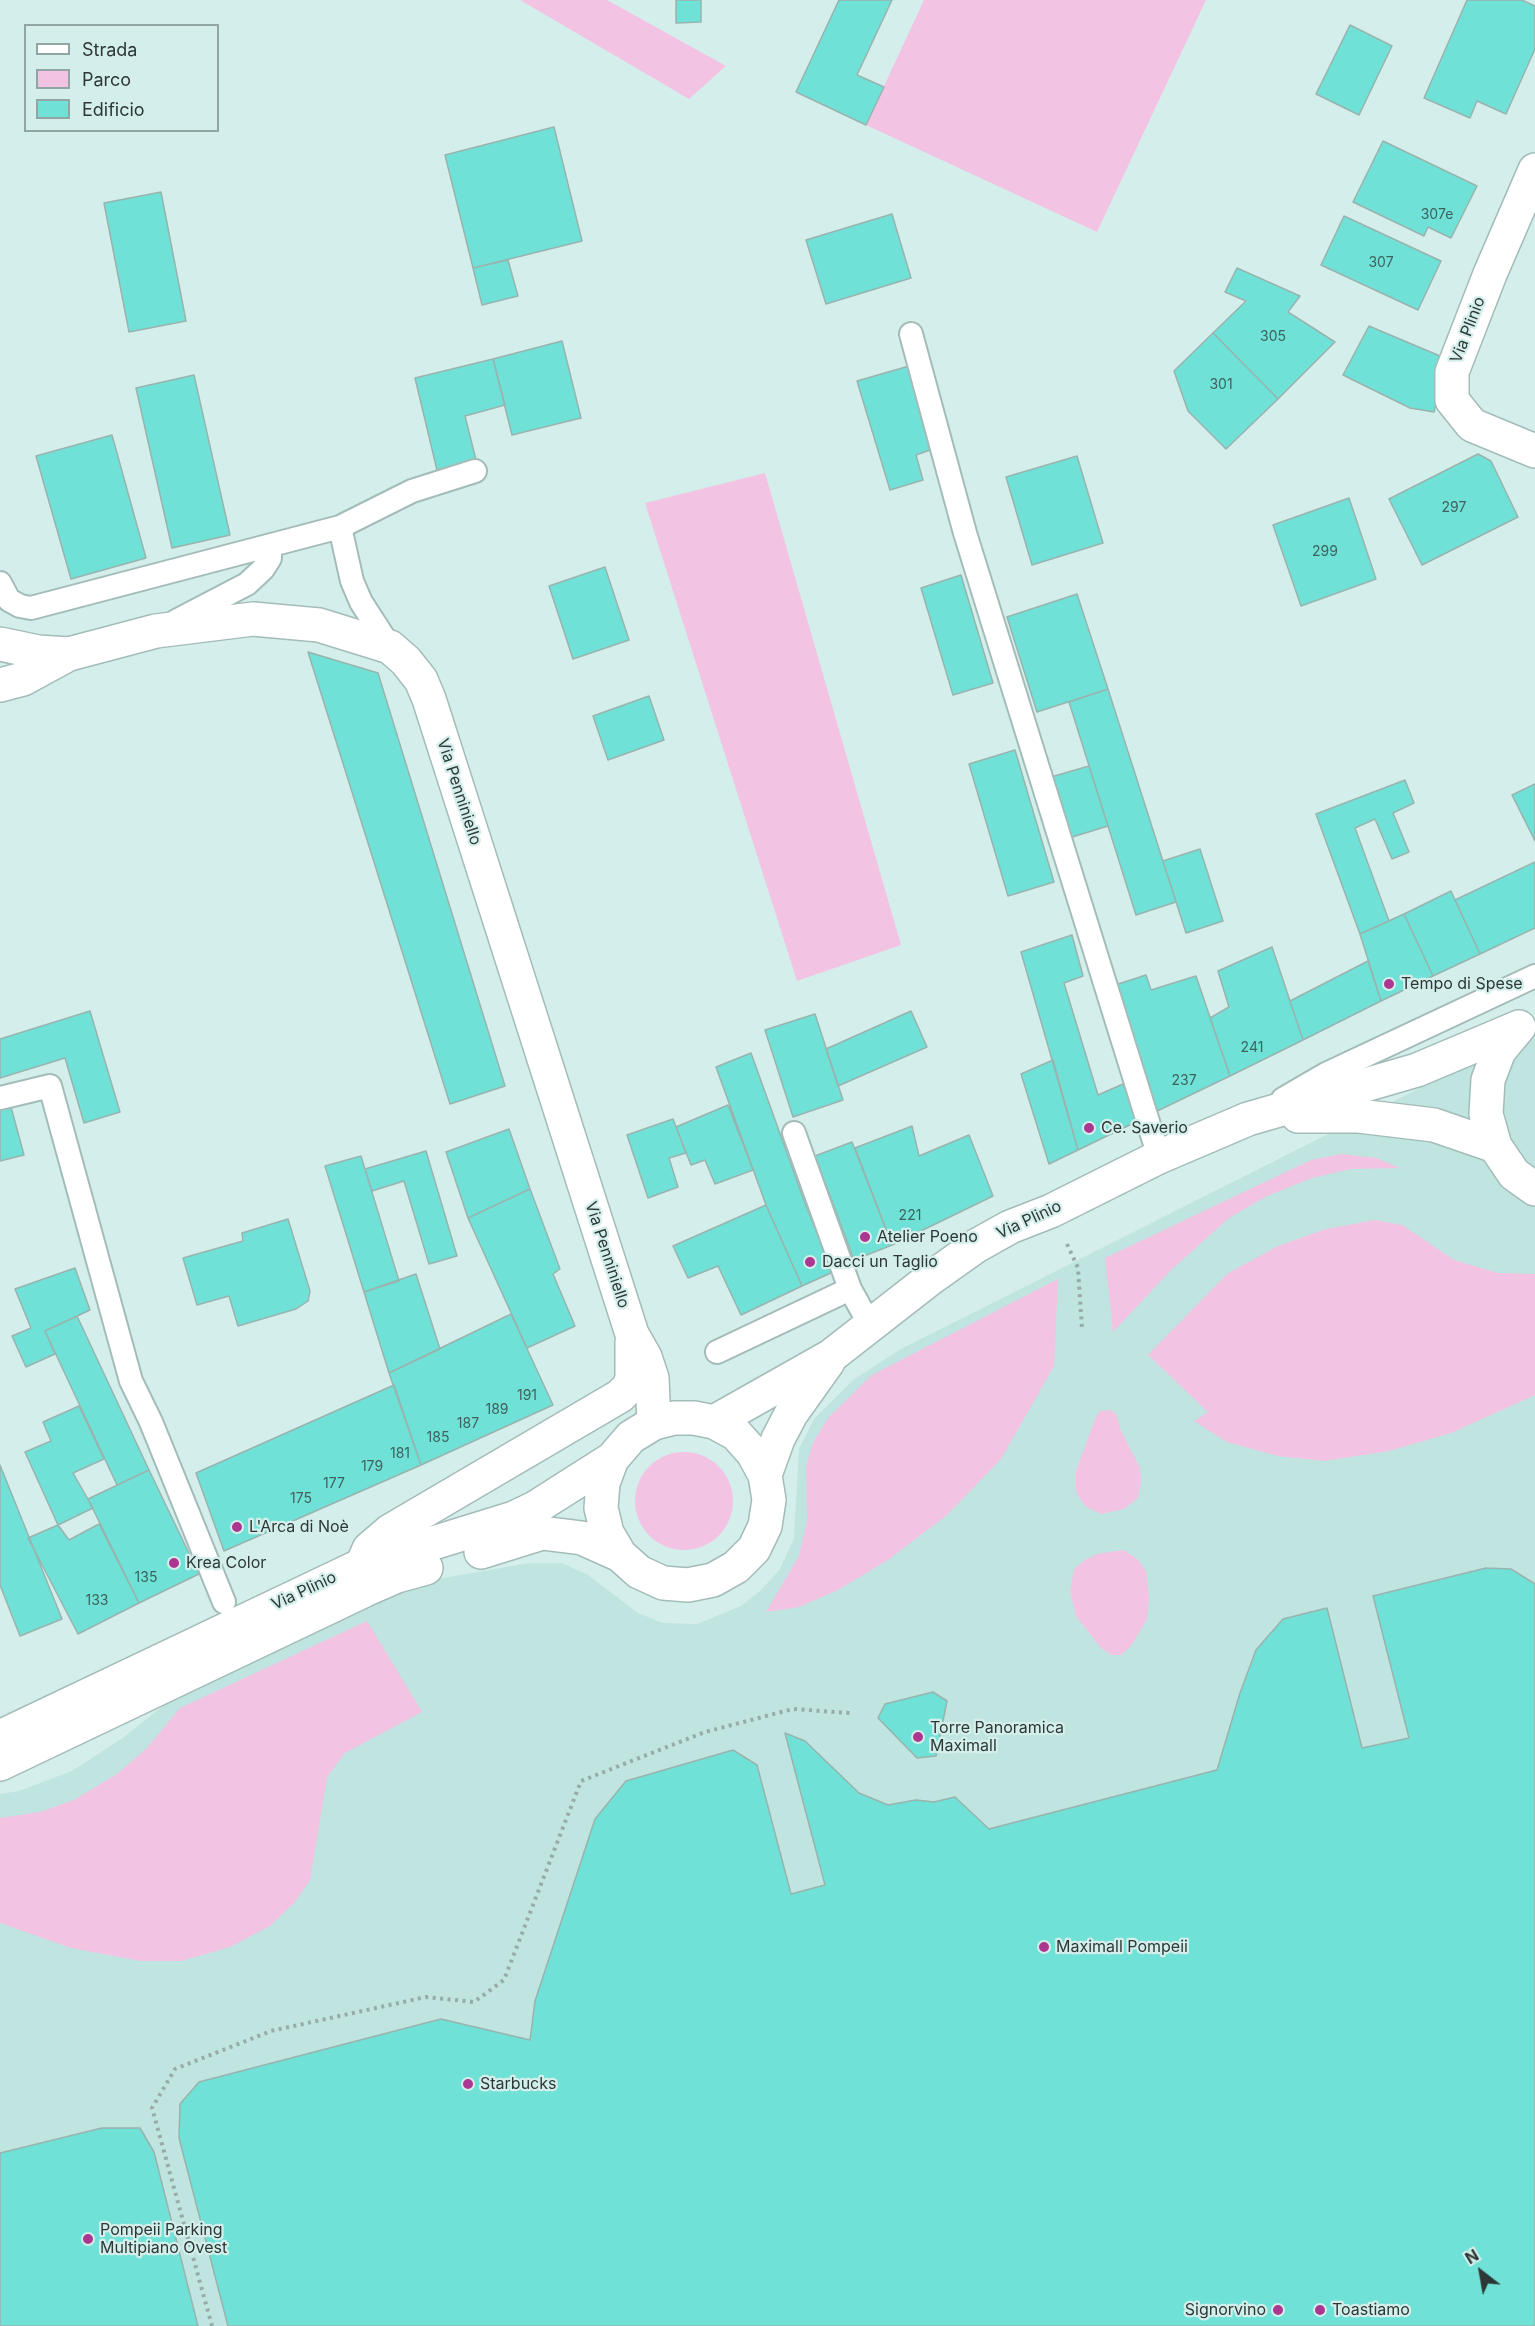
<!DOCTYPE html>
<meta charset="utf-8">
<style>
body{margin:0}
#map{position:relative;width:1535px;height:2326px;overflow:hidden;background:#d4efeb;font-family:Inter,sans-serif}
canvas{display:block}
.legend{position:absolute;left:24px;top:24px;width:195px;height:108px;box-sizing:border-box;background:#d4efeb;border:2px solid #91a6a3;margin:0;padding:8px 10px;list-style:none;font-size:18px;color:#2d3836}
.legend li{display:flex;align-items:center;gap:12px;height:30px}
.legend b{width:30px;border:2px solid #91a6a3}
.north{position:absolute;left:1451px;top:2242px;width:60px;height:60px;-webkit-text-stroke:4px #d4efeb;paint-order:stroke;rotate:329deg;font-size:16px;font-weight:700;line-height:24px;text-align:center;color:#2d3836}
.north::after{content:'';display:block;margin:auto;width:21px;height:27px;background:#2d3836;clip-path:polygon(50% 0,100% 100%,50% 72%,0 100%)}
</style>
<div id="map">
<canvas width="1535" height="2326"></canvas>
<ul class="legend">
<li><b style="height:8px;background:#fff"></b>Strada</li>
<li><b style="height:16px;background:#f3c3e4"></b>Parco</li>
<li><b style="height:16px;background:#70e1d6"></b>Edificio</li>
</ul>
<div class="north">N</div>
</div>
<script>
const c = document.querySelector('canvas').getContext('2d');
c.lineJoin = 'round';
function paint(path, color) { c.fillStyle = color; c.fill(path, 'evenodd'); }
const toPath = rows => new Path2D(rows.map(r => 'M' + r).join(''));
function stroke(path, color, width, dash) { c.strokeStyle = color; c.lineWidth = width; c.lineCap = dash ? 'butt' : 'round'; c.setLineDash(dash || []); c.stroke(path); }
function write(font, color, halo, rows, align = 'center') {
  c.font = font + ' Inter,sans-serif'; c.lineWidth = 4.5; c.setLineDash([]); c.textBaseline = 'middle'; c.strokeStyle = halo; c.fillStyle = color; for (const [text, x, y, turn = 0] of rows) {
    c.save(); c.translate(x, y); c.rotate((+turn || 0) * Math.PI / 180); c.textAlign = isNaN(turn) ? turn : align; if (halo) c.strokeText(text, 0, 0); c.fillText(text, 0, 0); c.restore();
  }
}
const built = toPath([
 [1535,1030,1535,2326,0,2326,0,1794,19,1791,72,1771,124,1737,173,1698,415,1583,529,1563,562,1563,588,1575,638,1613,663,1623,697,1624,741,1606,761,1590,780,1569,794,1538,799,1449,814,1419,853,1380,901,1349]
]);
const green = toPath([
 [520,0,607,0,726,66,689,99],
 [924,0,1206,0,1097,232,866,125],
 [765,473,901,945,797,981,645,503],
 [1341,1154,1376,1158,1400,1168,1351,1169,1312,1178,1267,1196,1229,1218,1171,1270,1113,1332,1105,1258,1311,1160],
 [1375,1220,1402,1225,1454,1260,1498,1273,1535,1274,1535,1395,1451,1433,1389,1451,1324,1461,1278,1456,1227,1442,1194,1421,1208,1412,1148,1355,1227,1274,1278,1246,1326,1229],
 [1058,1279,1054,1366,1001,1459,947,1515,888,1560,838,1590,799,1607,766,1612,799,1556,807,1521,806,1467,813,1443,828,1418,872,1375],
 [1110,1410,1116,1414,1121,1431,1140,1468,1141,1481,1138,1498,1124,1509,1101,1514,1085,1506,1076,1492,1076,1471,1095,1419,1100,1411],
 '635 1501a49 49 0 1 1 98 0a49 49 0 1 1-98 0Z',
 [1124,1550,1137,1559,1146,1571,1149,1597,1147,1619,1131,1646,1121,1655,1111,1655,1101,1648,1076,1616,1070,1592,1074,1569,1085,1560,1097,1554],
 [367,1621,422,1712,345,1753,327,1777,310,1880,294,1903,270,1926,230,1947,181,1961,141,1961,71,1948,0,1923,0,1818,40,1812,74,1800,117,1774,146,1749,180,1708]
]);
const building = toPath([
 [676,0,701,0,701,22,676,23,676,0],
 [839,0,892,0,857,75,884,87,866,125,796,92,839,0],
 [1467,0,1522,0,1535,6,1535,49,1506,114,1477,101,1470,118,1424,98,1467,0],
 [1350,25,1392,46,1359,115,1316,94,1350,25],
 [554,127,582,241,473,268,445,155,554,127],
 [1383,141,1477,186,1451,238,1428,227,1424,236,1353,202,1383,141],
 [161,192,186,321,129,332,104,203,161,192],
 [892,214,911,278,826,304,806,240,892,214],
 [1344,216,1441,261,1418,310,1321,265,1344,216],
 [508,260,518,296,482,305,473,268,508,260],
 [1237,268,1300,296,1288,312,1335,342,1278,399,1213,333,1246,301,1225,292,1237,268],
 [1369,326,1447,359,1434,412,1410,408,1343,375,1369,326],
 [1213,333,1278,399,1226,449,1188,411,1174,371,1213,333],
 [562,341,581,418,512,435,493,359,562,341],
 [493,359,505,405,465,416,476,460,437,470,415,378,493,359],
 [909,366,933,449,916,455,923,480,890,490,857,381,909,366],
 [194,375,230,535,172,548,136,388,194,375],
 [112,435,146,558,71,579,36,456,112,435],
 [1478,454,1491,461,1518,517,1422,565,1389,499,1478,454],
 [1077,456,1103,543,1032,565,1006,477,1077,456],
 [1349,498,1376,579,1301,606,1273,525,1349,498],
 [605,567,629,640,573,659,549,586,605,567],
 [961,575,993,683,953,695,921,588,961,575],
 [1077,594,1108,689,1037,712,1007,617,1077,594],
 [308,652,378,673,505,1086,450,1104,308,652],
 [1108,689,1176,902,1136,915,1069,702,1108,689],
 [649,696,664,740,608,760,593,716,649,696],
 [1015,750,1054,882,1008,896,969,764,1015,750],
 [1089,766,1108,826,1069,838,1051,777,1089,766],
 [1405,780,1414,803,1393,813,1409,852,1392,859,1375,819,1355,828,1389,921,1360,934,1316,814,1405,780],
 [1535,784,1535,841,1512,795,1535,784],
 [1200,849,1223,921,1186,933,1163,861,1200,849],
 [1535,862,1535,928,1480,954,1455,900,1535,862],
 [1451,891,1480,954,1433,976,1404,914,1451,891],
 [1404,914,1433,976,1381,1001,1360,934,1404,914],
 [1072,935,1083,976,1064,983,1098,1095,1123,1084,1138,1121,1078,1150,1021,952,1072,935],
 [1272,947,1303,1040,1230,1076,1210,1018,1229,1007,1218,971,1272,947],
 [1368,961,1381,1001,1303,1040,1290,1001,1368,961],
 [1146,975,1151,990,1196,976,1230,1076,1153,1113,1112,986,1146,975],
 [90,1011,120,1112,84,1123,65,1058,0,1078,0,1039,90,1011],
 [911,1011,927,1047,838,1086,826,1049,911,1011],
 [815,1014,843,1100,793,1117,765,1030,815,1014],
 [751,1053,806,1206,833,1272,802,1286,766,1205,716,1067,751,1053],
 [1053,1060,1078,1150,1049,1164,1021,1074,1053,1060],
 [728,1105,753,1170,715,1184,705,1160,691,1165,676,1127,728,1105],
 [11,1107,24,1155,0,1161,0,1110,11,1107],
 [673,1119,686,1153,669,1158,678,1187,648,1198,627,1135,673,1119],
 [912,1126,919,1156,969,1135,993,1196,892,1245,855,1148,912,1126],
 [509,1129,530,1189,468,1218,446,1152,509,1129],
 [852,1142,892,1245,854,1260,815,1156,852,1142],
 [426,1151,457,1256,429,1264,404,1181,372,1191,365,1169,426,1151],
 [361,1156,399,1281,364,1292,325,1166,361,1156],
 [530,1189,560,1269,553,1274,575,1326,527,1348,468,1218,530,1189],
 [766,1205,802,1286,741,1315,718,1266,688,1278,673,1246,766,1205],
 [288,1219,310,1291,308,1301,296,1309,238,1326,229,1296,197,1305,183,1258,243,1241,242,1233,288,1219],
 [75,1268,90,1310,45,1331,55,1354,26,1367,12,1336,31,1328,15,1289,75,1268],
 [416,1274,440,1349,389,1373,364,1292,416,1274],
 [511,1314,553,1405,421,1465,389,1373,511,1314],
 [77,1316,149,1470,117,1485,45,1331,77,1316],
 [394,1385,421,1465,224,1551,196,1473,394,1385],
 [79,1406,104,1459,73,1473,93,1508,58,1525,25,1452,51,1441,43,1422,79,1406],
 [0,1465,62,1619,20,1636,0,1585,0,1465],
 [149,1470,199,1574,139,1603,88,1499,149,1470],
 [99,1524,139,1603,78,1634,28,1538,58,1525,69,1540,99,1524],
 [1486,1568,1511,1569,1535,1584,1535,2326,228,2326,179,2138,180,2104,199,2082,441,2019,530,2040,535,2001,595,1819,626,1781,733,1750,757,1765,791,1894,825,1885,785,1733,805,1741,859,1793,888,1805,916,1800,934,1802,955,1797,989,1829,1217,1770,1240,1693,1256,1650,1283,1619,1327,1608,1362,1748,1409,1738,1373,1596,1486,1568],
 [933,1692,947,1701,936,1756,917,1758,878,1718,885,1704,933,1692],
 [102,2128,140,2128,154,2152,198,2326,0,2326,0,2153,102,2128]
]);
const path = toPath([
 [1067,1244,1078,1268,1082,1329],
 [212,2326,152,2108,175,2069,271,2031,426,1997,474,2002,504,1980,581,1781,705,1732,793,1709,850,1713]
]);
const lane = toPath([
 [911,334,965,533,1159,1157],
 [340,527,352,581,361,602,390,647],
 [0,583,9,600,20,606,31,608,340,527,412,491,475,471],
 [176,621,247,584,263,569,270,558,270,546],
 [0,1098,50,1086,131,1381,151,1422,224,1602],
 [1283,1099,1326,1074,1535,976],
 [794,1133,850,1289,870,1325],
 [717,1352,850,1289]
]);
const street = toPath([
 [1535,170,1490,274,1452,372,1452,400,1472,425,1535,451]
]);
const secondary = toPath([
 [0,685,23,679,69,654,156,631,253,619,319,625,390,647,406,661,421,680,429,699,632,1334,645,1357,652,1378,654,1423],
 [362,1565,369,1549,390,1531,620,1396,629,1387,632,1378,632,1342]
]);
const primary = toPath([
 [1519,1027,1499,1051,1488,1080,1486,1114,1495,1146,1514,1174,1535,1189],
 [1298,1116,1359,1116,1434,1125,1495,1146],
 [714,1422,831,1356,931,1278,976,1246,1010,1227,1051,1211,1159,1157,1248,1119,1417,1070,1519,1027],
 [765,1475,778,1439,791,1414,828,1362],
 [481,1552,542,1533,582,1538,620,1555],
 [0,1737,362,1565,514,1518,535,1508,612,1459,631,1437,654,1423,674,1418,694,1418,714,1422,736,1434,753,1453,765,1475,769,1500,765,1526,754,1549,736,1567,713,1580,688,1585,663,1583,639,1572,620,1555,607,1533,601,1508,603,1483,612,1459],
 [0,1764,365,1590,397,1576,426,1568]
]);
const highway = toPath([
 [0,644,38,652,69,654]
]);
const markers = [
 [1389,984,6,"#ab3791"],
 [1089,1128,6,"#ab3791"],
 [865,1237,6,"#ab3791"],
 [810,1262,6,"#ab3791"],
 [237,1527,6,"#ab3791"],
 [174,1563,6,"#ab3791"],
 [918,1737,6,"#ab3791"],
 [1044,1947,6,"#ab3791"],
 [468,2084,6,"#ab3791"],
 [88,2239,6,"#ab3791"],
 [1278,2310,6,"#ab3791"],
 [1320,2310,6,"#ab3791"]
];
const numberNames = [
 ["307e",1437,215],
 ["307",1381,263],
 ["305",1273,337],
 ["301",1221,385],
 ["297",1454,508],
 ["299",1325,552],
 ["241",1252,1048],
 ["237",1184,1081],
 ["221",910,1216],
 ["191",527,1396],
 ["189",497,1410],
 ["187",468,1424],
 ["185",438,1438],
 ["181",400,1454],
 ["179",372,1467],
 ["177",334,1484],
 ["175",301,1499],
 ["135",146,1578],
 ["133",97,1601]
];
const streetNames = [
 ["Via Plinio",1468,330,-69],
 ["Via Penniniello",459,792,72],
 ["Via Plinio",1029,1220,-25],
 ["Via Penniniello",607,1255,72],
 ["Via Plinio",304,1591,-25]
];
const poiNames = [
 ["Tempo di Spese",1401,984],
 ["Ce. Saverio",1101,1128],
 ["Atelier Poeno",877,1237],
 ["Dacci un Taglio",822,1262],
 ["L'Arca di Noè",249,1527],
 ["Krea Color",186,1563],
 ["Torre Panoramica",930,1728],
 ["Maximall",930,1746],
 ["Maximall Pompeii",1056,1947],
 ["Starbucks",480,2084],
 ["Pompeii Parking",100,2230],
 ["Multipiano Ovest",100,2248],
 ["Signorvino",1266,2310,"right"],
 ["Toastiamo",1332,2310]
];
paint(built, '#c0e4df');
paint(green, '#f3c3e4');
paint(building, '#70e1d6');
stroke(building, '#99b3af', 1.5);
stroke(lane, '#a3bcb9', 26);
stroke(street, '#a3bcb9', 36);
stroke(secondary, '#a3bcb9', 36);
stroke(primary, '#a3bcb9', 36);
stroke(highway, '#a3bcb9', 36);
stroke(path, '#97aca9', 4, [3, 4.5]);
stroke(lane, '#fff', 22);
stroke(street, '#fff', 33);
stroke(secondary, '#fff', 33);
stroke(primary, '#fff', 33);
stroke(highway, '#fff', 33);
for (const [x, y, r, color] of markers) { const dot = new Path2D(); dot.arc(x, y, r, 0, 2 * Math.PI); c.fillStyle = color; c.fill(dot); stroke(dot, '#d4efeb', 2); }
write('14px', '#3e625e', null, numberNames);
write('16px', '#2d3836', '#d4efeb', streetNames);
write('16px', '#2d3836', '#d4efeb', poiNames, 'left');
</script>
